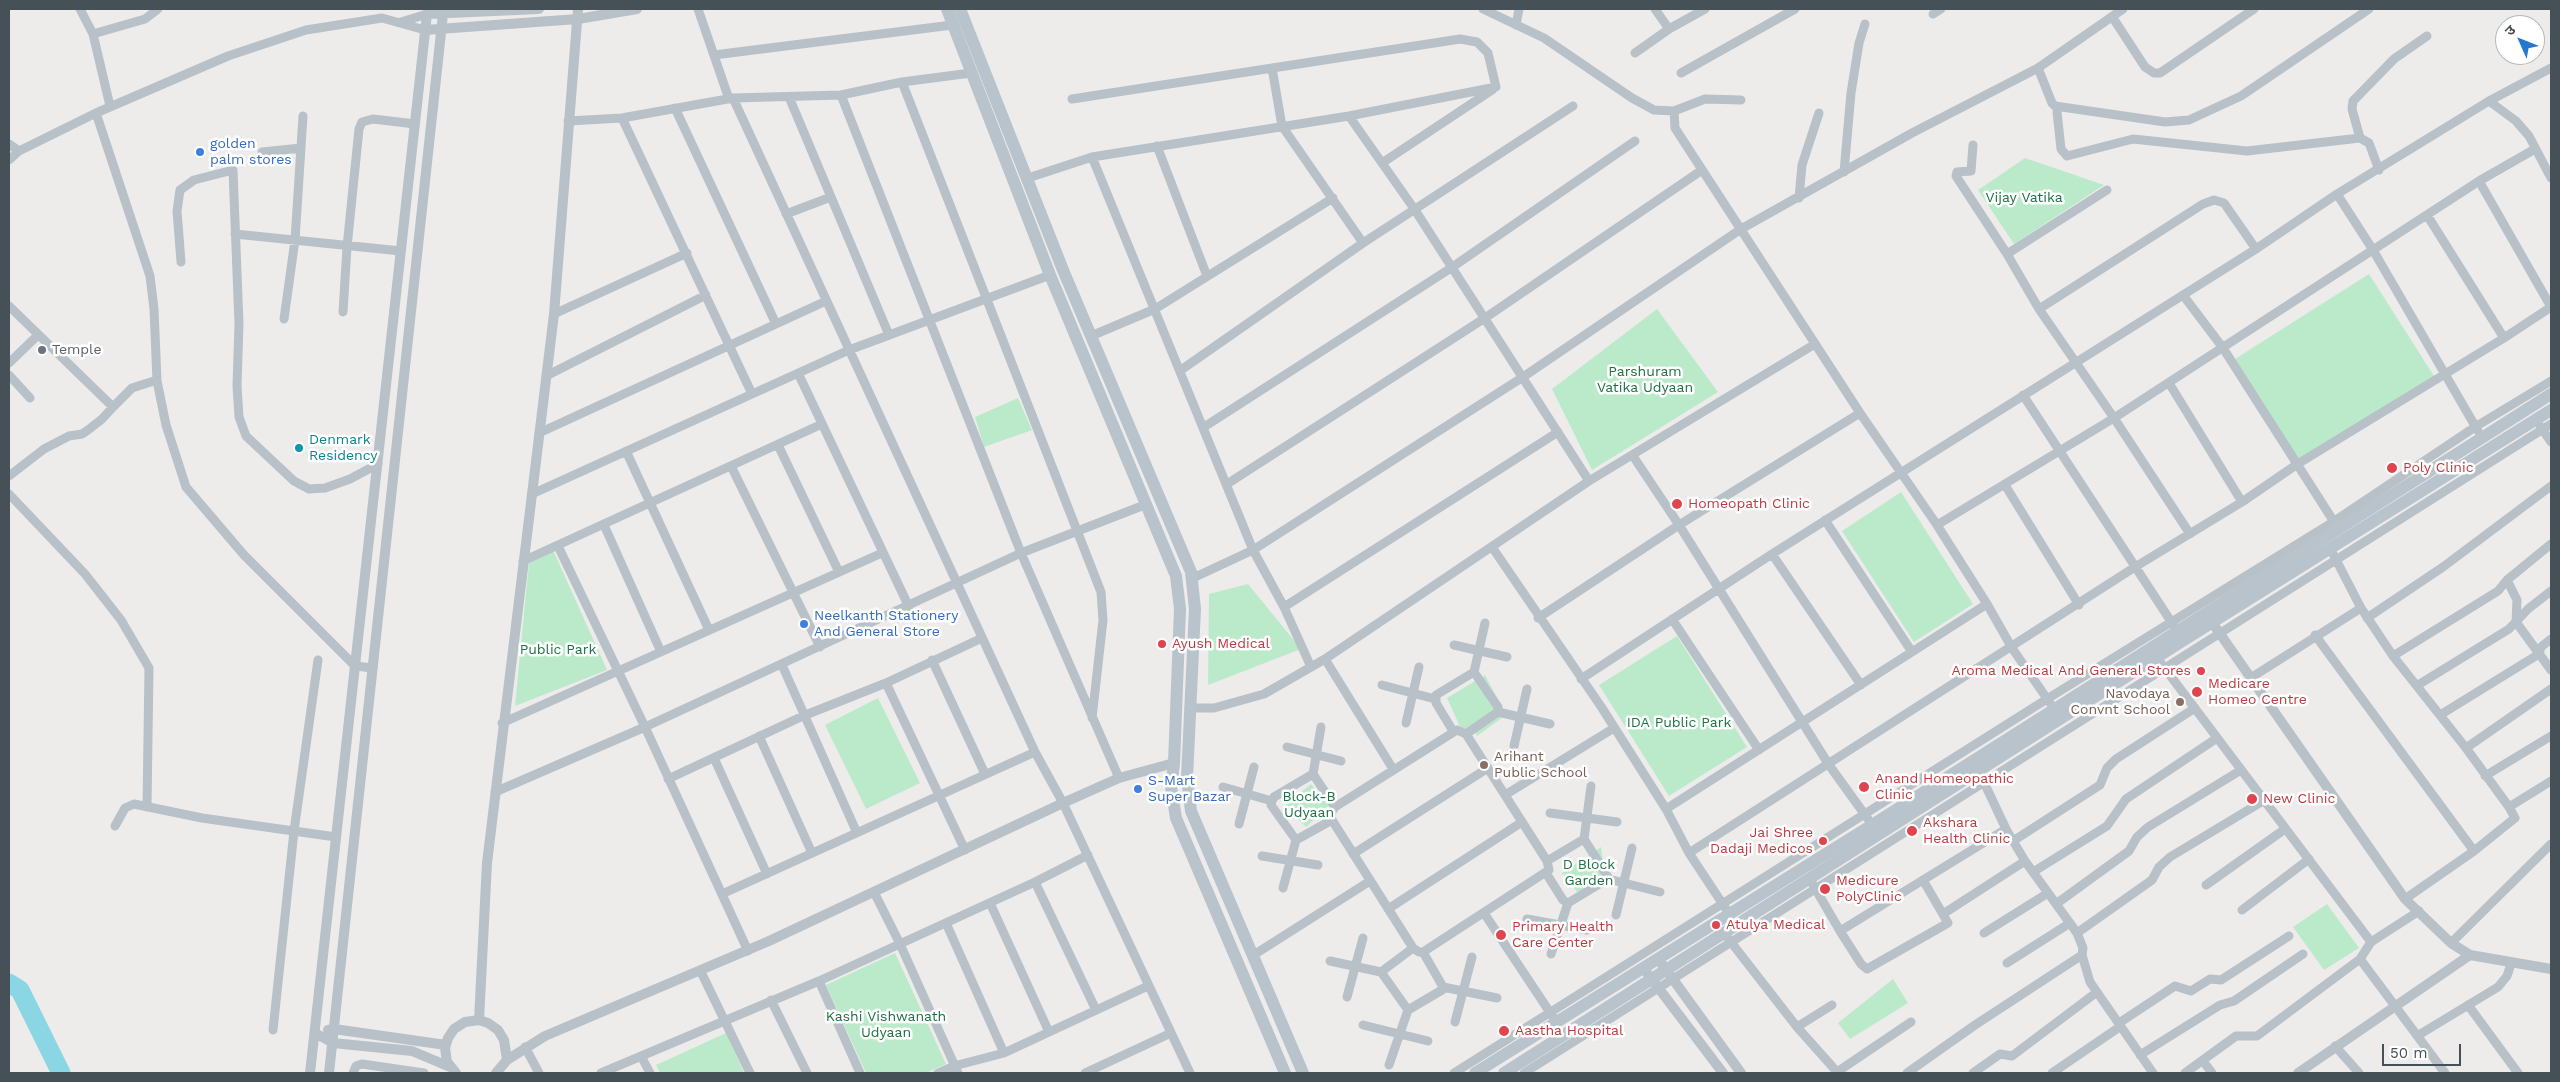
<!DOCTYPE html>
<meta charset="utf-8">
<style>
body{margin:0}
#map{position:relative;width:2560px;height:1082px;overflow:hidden;background:#eeebeb;font-family:"Work Sans","Noto Sans Devanagari",sans-serif}
canvas{display:block}
.frame{position:absolute;inset:0;border:10px solid #455057;pointer-events:none}
.north{position:absolute;left:2495px;top:15px;width:50px;height:50px;box-sizing:border-box;background:#fff;border:1px solid #b5b9bc;border-radius:50%;rotate:314deg;font-size:14px;font-weight:700;line-height:20px;text-align:center;color:#455057}
.north::after{content:'';display:block;margin:auto;width:18px;height:22px;background:#2578ce;clip-path:polygon(50% 0,100% 100%,50% 72%,0 100%)}
.scale{position:absolute;left:2382px;top:1044px;width:79px;height:22px;box-sizing:border-box;border:2px solid #455057;border-top:0;padding-left:6px;font-size:15px;line-height:18px;white-space:nowrap;color:#455057;-webkit-text-stroke:4px #fff;paint-order:stroke}
</style>
<div id="map">
<canvas width="2560" height="1082"></canvas>
<div class="frame"></div>
<div class="north">उ</div>
<div class="scale">50 m</div>
</div>
<script>
const c = document.querySelector('canvas').getContext('2d');
c.lineJoin = 'round';
function paint(path, color) { c.fillStyle = color; c.fill(path, 'evenodd'); }
const toPath = rows => new Path2D(rows.map(r => 'M' + r).join(''));
function stroke(path, color, width, dash) { c.strokeStyle = color; c.lineWidth = width; c.lineCap = dash ? 'butt' : 'round'; c.setLineDash(dash || []); c.stroke(path); }
function write(font, color, halo, rows, align = 'center') {
  c.font = font + ' "Work Sans",sans-serif'; c.lineWidth = 5; c.setLineDash([]); c.textBaseline = 'middle'; c.strokeStyle = halo; c.fillStyle = color; for (const [text, x, y, turn = 0] of rows) {
    c.save(); c.translate(x, y); c.rotate((+turn || 0) * Math.PI / 180); c.textAlign = isNaN(turn) ? turn : align; if (halo) c.strokeText(text, 0, 0); c.fillText(text, 0, 0); c.restore();
  }
}
const green = toPath([
 [2025,158,2104,185,2014,244,1978,190],
 [2369,274,2434,376,2299,462,2235,359],
 [1657,309,1718,392,1592,470,1552,389],
 [1018,398,1032,430,984,447,975,417],
 [1901,492,1973,604,1914,642,1842,531],
 [553,550,607,670,515,706,529,563],
 [1248,584,1301,649,1208,685,1209,594],
 [1677,636,1747,747,1669,796,1599,685],
 [1485,675,1506,715,1477,736,1471,726,1462,731,1447,698],
 [878,698,920,783,866,809,825,725],
 [1311,784,1329,806,1306,827,1284,806],
 [1601,847,1606,884,1578,893,1562,873],
 [2327,904,2359,948,2324,970,2293,927],
 [895,953,946,1064,926,1073,866,1073,826,985],
 [1893,979,1908,1003,1850,1039,1838,1023],
 [726,1033,744,1073,660,1073,656,1065]
]);
const river = toPath([
 [9,983,20,990,61,1073]
]);
const minor = toPath([
 [80,9,93,34,110,106],
 [698,9,729,99],
 [1483,9,1544,38,1632,98,1654,110,1674,111,1675,128,1860,413,1937,525,1987,604,2012,648,2050,703],
 [1655,9,1669,29],
 [1933,14,1941,9],
 [2113,18,2145,67,2154,73,2160,73,2254,9],
 [401,22,427,14],
 [1516,25,1519,9],
 [93,34,145,19,158,9],
 [1635,53,1669,29,1705,9],
 [714,55,952,25],
 [1272,68,1282,126,1363,243],
 [2038,68,2052,103,2055,106,2165,122,2189,120,2241,96,2369,9],
 [1681,73,1795,9],
 [902,82,1101,592,1103,620,1092,718],
 [841,95,1021,553,1119,778],
 [789,97,889,335],
 [733,98,1035,752,1063,803,1190,1073],
 [1072,99,1460,39,1477,42,1488,53,1496,87],
 [2489,101,2516,121,2529,136,2551,178],
 [675,108,776,324],
 [1674,111,1705,99,1741,100],
 [2057,112,2061,149,2067,156,2133,139,2247,151,2360,138,2369,143,2379,170],
 [96,113,150,276,154,309,157,381,166,425,186,487,244,555,355,666,373,668],
 [1349,116,1415,210,1589,481],
 [622,118,752,394],
 [568,121,622,118,733,98,841,95,902,82,971,73],
 [2360,138,2352,109,2353,101,2394,59,2427,36],
 [9,144,19,151],
 [1973,145,1971,171,1957,172,1956,176,2007,254,2039,309,2114,418,2190,534],
 [1157,146,1207,276],
 [262,152,301,148],
 [1092,157,1253,550,1284,607,1311,667],
 [9,160,19,151,96,113,228,56,306,30,382,18,425,30],
 [1382,163,1492,90],
 [1844,172,1851,93,1859,43,1865,24],
 [1028,178,1092,157,1349,116,1496,87],
 [2479,181,2551,307],
 [2337,194,2373,250,2478,431],
 [1799,198,1802,165,1819,113],
 [786,214,831,197],
 [2427,215,2504,338],
 [235,234,401,251],
 [2007,254,2107,190],
 [181,262,177,211,180,190,194,180,233,170,239,324,237,386,239,417,246,436,294,481,309,489,325,488,350,479,378,464],
 [2183,295,2223,348,2336,525],
 [9,306,113,407,132,388,157,380],
 [2039,309,2203,204,2214,200,2224,203,2256,249],
 [343,312,347,247,359,129,362,122,373,119,415,124],
 [554,314,687,253],
 [284,319,295,240,303,116],
 [1091,336,1155,309,1333,198],
 [9,363,38,335],
 [1181,370,1363,243,1573,106],
 [798,373,909,607],
 [9,375,30,398],
 [546,376,706,295],
 [2169,383,2242,502],
 [2023,395,2174,626],
 [2540,426,2551,442],
 [1204,427,1451,268,1635,141],
 [539,433,826,301],
 [778,445,839,572],
 [626,451,709,630],
 [1633,456,1679,525,1829,765,1868,819],
 [731,466,820,647],
 [9,476,44,449,69,436,82,434,88,430,102,419,113,407],
 [1227,484,1485,318,1702,170],
 [2005,485,2079,605],
 [9,494,85,574,121,620,149,668,147,807],
 [532,494,849,350,1050,275],
 [1825,520,1912,652],
 [604,525,661,652],
 [1937,525,2114,418,2479,181,2535,149],
 [558,546,645,727,748,951],
 [1492,547,1602,708,1666,809,1689,853,1726,909],
 [2331,550,2361,608,2393,656,2466,748,2509,807,2515,818,2474,851,2405,899],
 [1772,554,1861,685],
 [523,561,822,424],
 [1193,578,1253,550,1523,377,1741,229,1912,133,2038,68,2123,9],
 [2507,580,2517,600,2516,622,2551,670],
 [1284,607,1558,432],
 [1538,618,1679,525,1860,413],
 [2367,618,2443,567,2551,486],
 [1672,619,1759,750],
 [2315,635,2474,851],
 [1454,645,1507,657],
 [2393,656,2498,591,2507,580,2551,544],
 [2157,658,2371,942],
 [1325,659,1393,769],
 [932,660,985,774],
 [782,665,857,833],
 [1474,672,1485,623],
 [1581,679,1772,554,2256,249,2337,194,2489,101,2551,68],
 [2249,679,2361,608],
 [886,683,965,850],
 [1382,685,1435,699],
 [2418,685,2509,629,2528,609,2551,591],
 [1189,708,1214,708,1264,694,1325,659,1589,481,1815,344],
 [1498,712,1550,724],
 [2440,715,2539,654,2541,647,2551,639],
 [502,723,882,553],
 [1406,723,1419,667],
 [1457,730,1466,734,1547,861,1549,870,1423,952,1419,952,1413,948,1332,820,1331,813,1335,807,1457,730],
 [1453,731,1436,703,1436,695,1474,672,1498,707,1498,712,1466,734],
 [759,736,812,853],
 [1514,746,1527,689],
 [1287,747,1341,761],
 [2466,748,2551,689],
 [714,758,767,874],
 [1313,774,1321,727],
 [1981,776,2006,829,2025,861,2077,933,2083,948,2082,955,2090,982,2153,1073],
 [2485,776,2551,736],
 [668,779,803,716,886,683,982,638],
 [1223,787,1272,801],
 [495,792,645,727,1021,553,1147,504],
 [1505,795,1614,728],
 [2509,807,2551,781],
 [1666,809,1987,604],
 [1550,813,1617,822],
 [1332,820,1296,840,1271,805,1272,801,1274,797,1313,774,1335,807],
 [1239,824,1254,767],
 [115,826,125,808,134,804,202,818,336,837],
 [1584,839,1591,786],
 [2013,841,2100,785,2107,768,2116,759,2195,708],
 [1689,853,2135,567,2242,502,2296,465,2504,338,2551,307],
 [1353,854,1488,768],
 [1262,856,1318,865],
 [2033,872,2107,826,2126,799,2217,738],
 [1546,873,1563,900,1568,903,1606,880,1608,877,1584,839,1547,861],
 [1608,879,1660,892],
 [1035,882,1096,1010],
 [1812,883,1840,931,1861,964,1867,969,1948,923,1923,880],
 [2206,885,2285,829],
 [1283,888,1296,840],
 [874,892,900,944,958,1073],
 [722,894,1035,752],
 [990,903,1049,1032],
 [2056,904,2129,851,2137,837,2148,827,2241,770],
 [1388,909,1522,822],
 [2242,910,2309,859],
 [1484,913,1553,1017],
 [1943,914,2025,861],
 [1616,915,1632,848],
 [1527,919,1587,930],
 [946,923,1004,1053],
 [1840,931,2006,829],
 [1984,933,2048,893],
 [2077,933,2152,880,2159,867,2170,857,2263,801],
 [1727,937,1797,1027,1838,1073],
 [2451,943,2551,844],
 [1413,948,1381,972,1408,1010,1442,990,1443,987,1423,952],
 [1551,954,1568,903],
 [1252,956,1370,881],
 [2360,959,2445,1073],
 [1330,961,1381,972],
 [2007,963,2070,923],
 [701,972,750,1073],
 [819,981,860,1073],
 [1443,987,1497,998],
 [1347,997,1363,938],
 [771,1000,807,1073],
 [2468,1005,2518,1073],
 [1455,1022,1472,957],
 [2119,1023,2175,986,2191,991,2210,979,2221,980,2289,936],
 [1363,1025,1428,1041],
 [1797,1027,1832,1005],
 [273,1030,294,831,318,660],
 [2417,1036,2498,987,2507,976,2511,964],
 [2335,1046,2359,1073],
 [525,1047,539,1073],
 [2140,1055,2220,1005,2234,1001,2303,954],
 [641,1056,650,1073],
 [2203,1061,2212,1073],
 [1389,1065,1408,1010],
 [1837,1072,1911,1022],
 [353,1073,356,1066,362,1064,424,1073],
 [601,1073,819,981,1035,882,1088,855],
 [938,1073,954,1066,1004,1053,1148,986],
 [1085,1073,1171,1033],
 [1454,1073,2047,699,2333,522,2475,427,2551,381],
 [1524,1073,2551,424],
 [1907,1073,1975,1025,2082,955],
 [1973,1073,2000,1054,2012,1056,2097,992],
 [2052,1073,2121,1026],
 [2185,1073,2236,1036,2257,1036,2360,959,2371,942,2419,911]
]);
const tertiary = toPath([
 [425,30,578,19,637,9],
 [2209,618,2405,899,2451,943,2470,955,2551,969],
 [1659,960,1741,1073],
 [1644,969,1723,1073],
 [479,1020,487,863,554,314,578,9],
 [328,1030,334,1029,446,1045],
 [315,1033,333,1043,412,1051,450,1067],
 [507,1060,545,1036,769,941,1063,803,1119,778,1174,763],
 [310,1073,427,14,539,9],
 [329,1073,443,14],
 [456,1073,447,1062,445,1048,448,1038,454,1029,465,1022,479,1020,488,1023,498,1030,504,1040,507,1060,496,1073],
 [2298,1073,2470,955]
]);
const secondary = toPath([
 [947,9,1050,275,1176,576,1180,609,1174,763,1171,787,1176,818,1285,1073],
 [960,9,1063,270,1191,572,1195,609,1187,778,1191,811,1303,1073],
 [1475,1073,1872,825,2551,394],
 [1504,1073,2184,640,2551,410]
]);
const markers = [
 [200,152,5,"#3f7fe0"],
 [42,350,5,"#6b7280"],
 [299,448,5,"#0f9aa8"],
 [2392,468,6,"#e0444e"],
 [1677,504,6,"#e0444e"],
 [804,624,5,"#3f7fe0"],
 [1162,644,5,"#e0444e"],
 [2201,671,5,"#e0444e"],
 [2197,692,6,"#e0444e"],
 [2180,702,5,"#8d6e63"],
 [1484,765,5,"#8d6e63"],
 [1864,787,6,"#e0444e"],
 [1138,789,5,"#3f7fe0"],
 [2252,799,6,"#e0444e"],
 [1912,831,6,"#e0444e"],
 [1823,841,5,"#e0444e"],
 [1825,889,6,"#e0444e"],
 [1716,925,5,"#e0444e"],
 [1501,935,6,"#e0444e"],
 [1504,1031,6,"#e0444e"]
];
const shopNames = [
 ["golden",210,144],
 ["palm stores",210,160],
 ["Neelkanth Stationery",814,616],
 ["And General Store",814,632],
 ["S-Mart",1148,781],
 ["Super Bazar",1148,797]
];
const parkNames = [
 ["Vijay Vatika",2024,198],
 ["Parshuram",1645,372],
 ["Vatika Udyaan",1645,388],
 ["Public Park",558,650],
 ["IDA Public Park",1679,723],
 ["Block-B",1309,797],
 ["Udyaan",1309,813],
 ["D Block",1589,865],
 ["Garden",1589,881],
 ["Kashi Vishwanath",886,1017],
 ["Udyaan",886,1033]
];
const worshipNames = [
 ["Temple",52,350]
];
const cultureNames = [
 ["Denmark",309,440],
 ["Residency",309,456]
];
const healthNames = [
 ["Poly Clinic",2403,468],
 ["Homeopath Clinic",1688,504],
 ["Ayush Medical",1172,644],
 ["Aroma Medical And General Stores",2191,671,"right"],
 ["Medicare",2208,684],
 ["Homeo Centre",2208,700],
 ["Anand Homeopathic",1875,779],
 ["Clinic",1875,795],
 ["New Clinic",2263,799],
 ["Akshara",1923,823],
 ["Health Clinic",1923,839],
 ["Jai Shree",1813,833,"right"],
 ["Dadaji Medicos",1813,849,"right"],
 ["Medicure",1836,881],
 ["PolyClinic",1836,897],
 ["Atulya Medical",1726,925],
 ["Primary Health",1512,927],
 ["Care Center",1512,943],
 ["Aastha Hospital",1515,1031]
];
const educationNames = [
 ["Navodaya",2170,694],
 ["Convnt School",2170,710],
 ["Arihant",1494,757,"left"],
 ["Public School",1494,773,"left"]
];
paint(green, '#bbeacb');
stroke(river, '#8bd6e4', 19);
stroke(minor, '#b7c1c7', 9);
stroke(tertiary, '#b7c1c7', 10);
stroke(secondary, '#b8c3cc', 12);
for (const [x, y, r, color] of markers) { const dot = new Path2D(); dot.arc(x, y, r, 0, 2 * Math.PI); c.fillStyle = color; c.fill(dot); stroke(dot, '#fff', 2); }
write('14px', '#366cbe', '#fff', shopNames, 'left');
write('14px', '#1d7243', '#fff', parkNames);
write('14px', '#5b616d', '#fff', worshipNames, 'left');
write('14px', '#0d838f', '#fff', cultureNames, 'left');
write('14px', '#be3a42', '#fff', healthNames, 'left');
write('14px', '#785e54', '#fff', educationNames, 'right');
</script>
